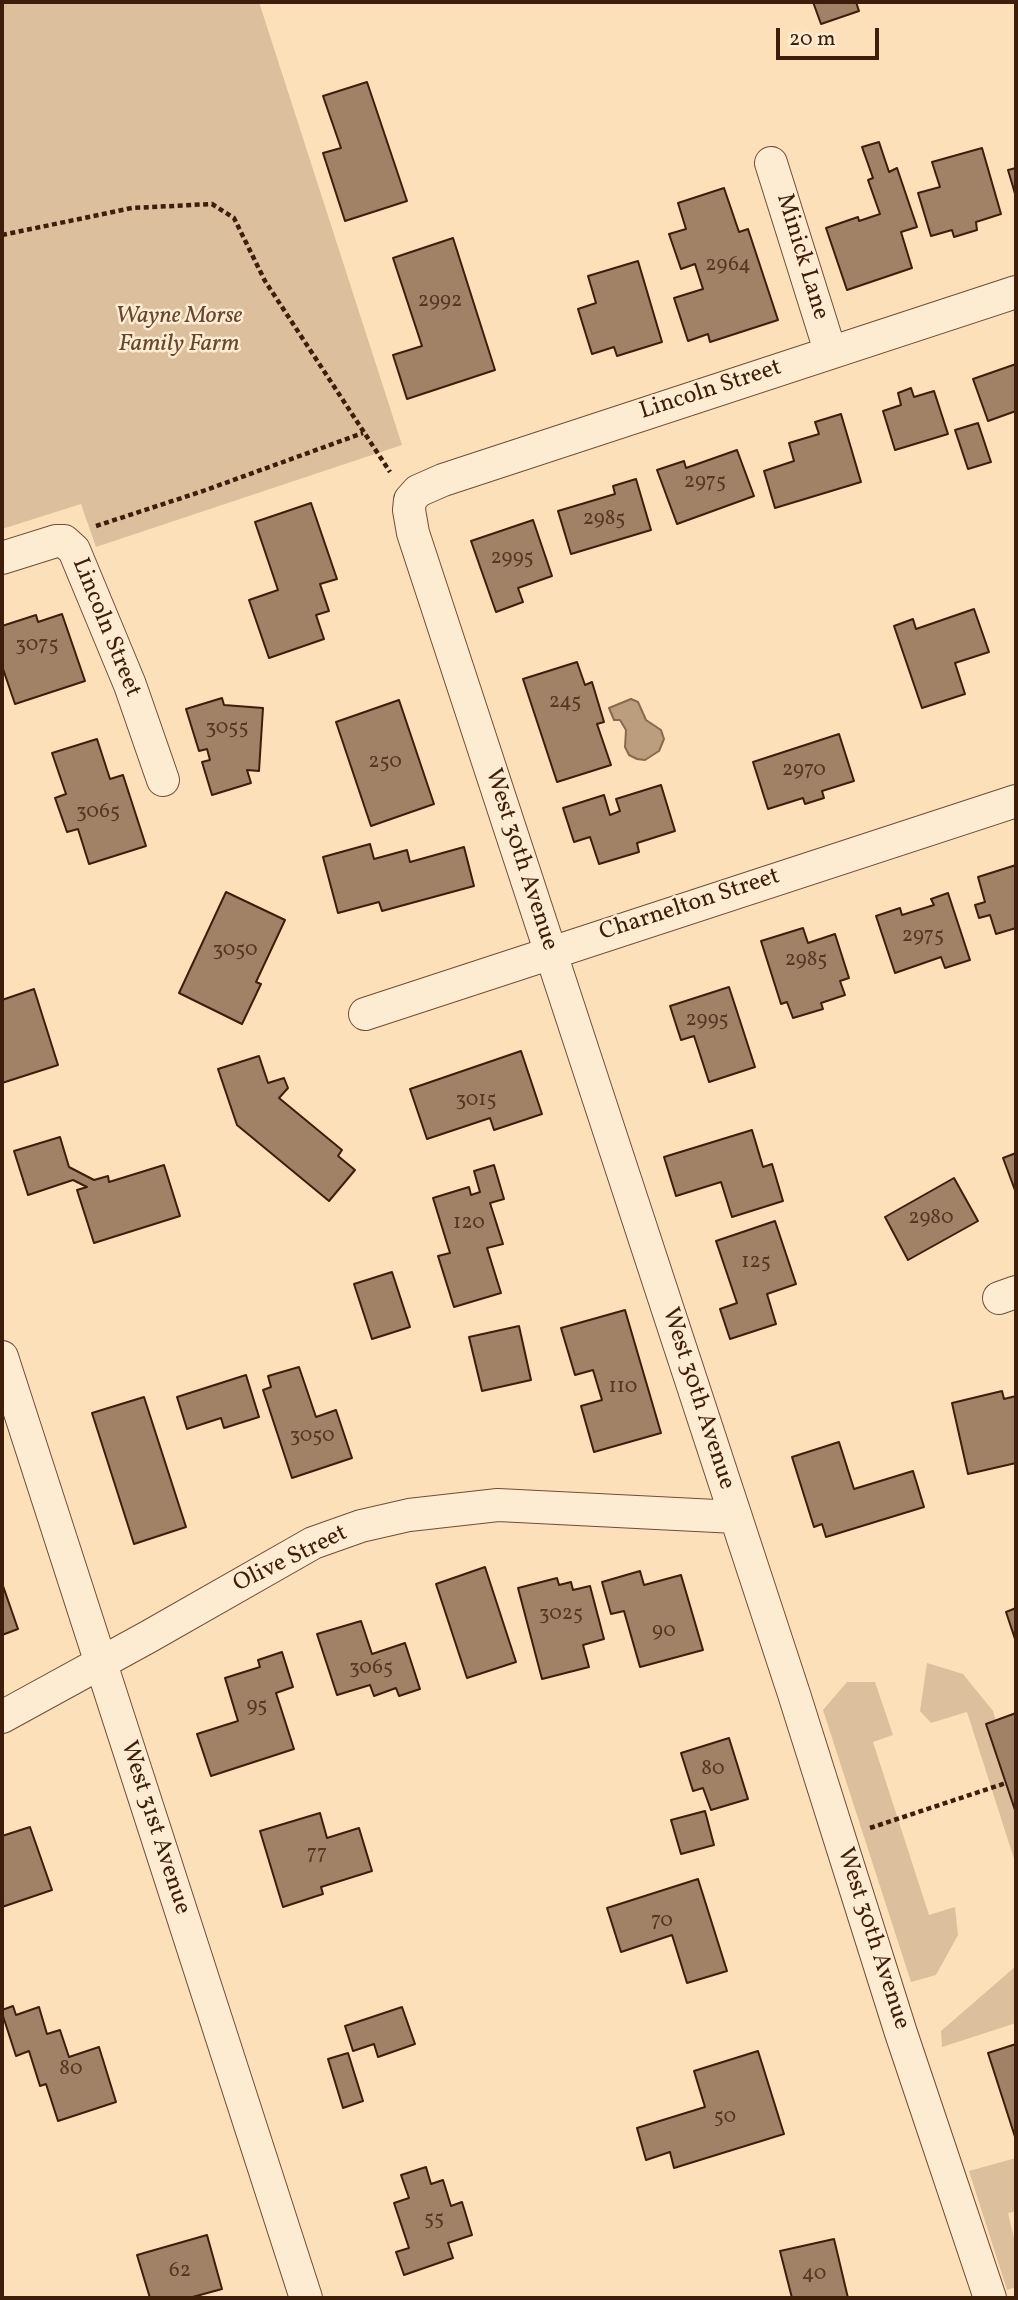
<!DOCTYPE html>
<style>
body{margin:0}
#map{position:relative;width:1018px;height:2300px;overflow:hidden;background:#fce0ba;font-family:Vollkorn,serif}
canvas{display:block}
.frame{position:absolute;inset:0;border:4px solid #3e1d0b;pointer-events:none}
.scale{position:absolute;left:776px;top:28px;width:103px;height:32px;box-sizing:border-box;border:4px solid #3e1d0b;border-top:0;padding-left:9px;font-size:21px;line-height:24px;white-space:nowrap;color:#3e1d0b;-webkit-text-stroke:5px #fdebd2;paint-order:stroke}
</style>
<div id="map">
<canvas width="1018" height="2300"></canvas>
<div class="frame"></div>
<div class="scale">20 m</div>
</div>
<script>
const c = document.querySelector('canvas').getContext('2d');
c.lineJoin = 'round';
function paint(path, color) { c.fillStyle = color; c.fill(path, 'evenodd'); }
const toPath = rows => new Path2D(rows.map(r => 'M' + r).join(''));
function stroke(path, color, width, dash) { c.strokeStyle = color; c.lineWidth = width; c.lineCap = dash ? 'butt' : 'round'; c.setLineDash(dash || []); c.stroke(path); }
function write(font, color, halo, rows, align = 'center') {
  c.font = font + ' Vollkorn,serif'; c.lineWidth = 5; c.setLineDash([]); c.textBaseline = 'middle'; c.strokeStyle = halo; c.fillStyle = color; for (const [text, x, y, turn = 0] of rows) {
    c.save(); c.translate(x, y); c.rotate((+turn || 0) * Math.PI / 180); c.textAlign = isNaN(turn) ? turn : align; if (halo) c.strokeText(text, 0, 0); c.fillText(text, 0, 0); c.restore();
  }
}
const green = toPath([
 [2,2,259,2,402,445,96,547,81,504,2,529],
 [927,1663,963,1674,993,1711,1016,1788,1016,1865,967,1712,931,1723,920,1711],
 [847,1682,875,1682,893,1735,873,1742,929,1915,955,1907,958,1935,936,1975,911,1982,823,1710],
 [1016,1966,1016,2023,942,2047,941,2031],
 [1016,2158,1016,2211,1008,2213,1016,2246,1016,2287,1007,2290,969,2171]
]);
const water = toPath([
 [631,699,638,702,646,720,661,730,664,739,659,751,645,760,637,759,629,755,625,747,626,730,620,720,614,720,609,708,631,699]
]);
const building = toPath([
 [813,2,856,2,859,11,821,24,813,2],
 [367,82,407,201,345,221,323,153,341,148,323,96,367,82],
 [879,142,889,172,897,168,917,227,901,232,912,268,847,290,826,228,858,217,859,221,880,214,868,180,873,178,862,147,879,142],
 [982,148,1001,214,976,222,977,230,954,237,952,230,931,236,918,193,940,187,932,162,982,148],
 [1016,168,1016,197,1008,170,1016,168],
 [724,188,739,232,748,229,778,320,710,342,708,334,688,341,674,298,703,289,695,264,681,269,669,234,686,229,678,203,724,188],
 [453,238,495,370,407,399,393,355,422,346,393,258,453,238],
 [638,261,662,342,617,356,614,347,592,354,578,309,596,303,588,276,638,261],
 [1016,364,1016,411,988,421,973,379,1016,364],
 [911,388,914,397,934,391,948,434,895,450,883,411,901,405,898,393,911,388],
 [841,414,861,482,775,508,764,471,794,461,789,443,819,434,815,422,841,414],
 [978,423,991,462,968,469,955,430,978,423],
 [737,450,754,496,677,524,657,470,684,461,686,468,737,450],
 [636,479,651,530,571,554,558,511,615,494,613,486,636,479],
 [311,503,337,579,320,584,329,611,316,615,324,639,269,658,249,600,278,590,255,522,311,503],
 [533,520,552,576,518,588,523,602,496,612,471,541,533,520],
 [974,609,989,652,955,663,965,694,922,708,894,626,913,619,916,629,974,609],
 [62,614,85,681,15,704,2,666,2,626,36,615,38,622,62,614],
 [577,662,585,685,592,682,604,722,597,724,611,765,557,782,523,679,577,662],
 [222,698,224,705,263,708,259,771,247,770,251,783,212,795,202,762,210,760,207,749,199,751,186,709,222,698],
 [399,700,434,804,371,826,336,722,399,700],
 [839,734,854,781,822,791,824,798,805,804,803,798,768,809,753,762,839,734],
 [97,739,110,779,123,775,146,846,89,864,78,829,67,832,55,798,66,794,52,753,97,739],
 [661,785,675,831,637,843,639,852,599,864,590,837,574,842,563,808,604,795,610,815,620,811,616,799,661,785],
 [370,844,374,859,407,850,410,862,464,847,474,886,382,911,379,902,338,913,323,857,370,844],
 [1016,865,1016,928,996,934,990,915,979,918,975,905,985,902,978,877,1016,865],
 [226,892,285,920,256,982,261,984,242,1024,179,993,226,892],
 [948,893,970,960,945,968,941,957,895,973,876,916,900,908,902,915,934,905,931,899,948,893],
 [803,928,808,943,835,934,849,978,840,981,845,995,821,1003,823,1009,793,1018,787,1002,781,1004,761,941,803,928],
 [729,987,755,1067,709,1082,694,1036,681,1040,670,1006,729,987],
 [34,989,58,1065,2,1083,2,1000,34,989],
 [521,1051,542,1114,494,1130,490,1118,427,1139,410,1089,521,1051],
 [259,1056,268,1083,284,1078,288,1088,279,1098,342,1150,338,1156,355,1170,329,1201,237,1125,218,1069,259,1056],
 [752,1130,763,1167,772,1164,783,1201,732,1217,721,1182,676,1196,664,1157,752,1130],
 [60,1137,69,1167,94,1180,108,1176,109,1182,164,1165,180,1216,94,1243,77,1190,87,1187,73,1180,28,1195,14,1151,60,1137],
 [1016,1153,1016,1193,1003,1158,1016,1153],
 [494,1165,504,1199,490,1203,503,1244,487,1248,501,1293,454,1307,438,1256,450,1253,433,1198,469,1187,471,1195,480,1192,474,1171,494,1165],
 [954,1178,978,1221,908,1260,885,1217,954,1178],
 [775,1221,796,1284,767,1294,776,1324,730,1339,720,1309,737,1303,716,1241,775,1221],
 [392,1272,410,1327,372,1339,354,1284,392,1272],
 [625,1310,661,1433,594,1452,581,1406,602,1400,593,1370,575,1375,561,1328,625,1310],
 [519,1326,531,1380,482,1391,469,1337,519,1326],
 [299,1367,316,1417,336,1410,352,1458,292,1478,263,1390,271,1387,268,1376,299,1367],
 [246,1375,259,1417,224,1428,221,1418,187,1429,177,1397,246,1375],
 [1002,1391,1004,1399,1016,1396,1016,1463,968,1474,952,1403,1002,1391],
 [144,1397,186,1527,134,1544,92,1413,144,1397],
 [839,1442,854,1489,913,1471,924,1507,826,1537,822,1524,814,1527,792,1457,839,1442],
 [485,1567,516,1662,467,1678,436,1584,485,1567],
 [640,1571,644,1585,681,1575,703,1650,640,1667,624,1611,611,1614,602,1582,640,1571],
 [557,1578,559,1585,571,1582,573,1590,590,1586,604,1639,583,1645,589,1667,542,1679,518,1588,557,1578],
 [2,1583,18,1629,2,1635,2,1583],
 [1016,1608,1016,1642,1006,1612,1016,1608],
 [361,1621,372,1654,405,1643,420,1689,399,1696,396,1688,374,1696,370,1685,337,1695,317,1634,361,1621],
 [282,1652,293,1687,276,1693,294,1749,211,1776,197,1734,238,1721,225,1678,260,1667,258,1660,282,1652],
 [1016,1713,1016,1813,986,1724,1016,1713],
 [729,1738,748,1799,711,1810,703,1788,693,1791,681,1753,729,1738],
 [705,1811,714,1845,681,1854,671,1820,705,1811],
 [320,1813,327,1838,359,1828,372,1871,321,1887,323,1894,283,1907,260,1831,320,1813],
 [30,1827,52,1890,2,1907,2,1836,30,1827],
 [698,1879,727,1971,687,1983,672,1935,621,1952,607,1908,698,1879],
 [13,2006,16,2015,39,2007,47,2034,60,2030,69,2057,99,2047,116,2102,58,2121,46,2084,40,2086,29,2051,16,2056,2,2013,2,2010,13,2006],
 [402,2007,415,2044,378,2057,374,2044,353,2051,345,2026,402,2007],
 [1016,2044,1016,2140,988,2053,1016,2044],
 [758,2051,784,2134,674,2168,670,2152,646,2160,637,2128,705,2107,694,2071,758,2051],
 [348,2053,363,2101,343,2108,328,2059,348,2053],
 [426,2167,431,2184,443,2180,451,2206,462,2202,472,2235,448,2243,453,2258,404,2275,396,2252,409,2248,394,2203,409,2198,401,2175,426,2167],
 [207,2235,222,2289,189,2298,150,2298,137,2255,207,2235],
 [834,2239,848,2298,792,2298,780,2251,834,2239]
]);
const path = toPath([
 [2,235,132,208,212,204,234,218,265,281,390,472],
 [96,526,203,491,363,433],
 [870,1828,1006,1783]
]);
const street = toPath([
 [771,163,830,351],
 [2,558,56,541,64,541,74,550,130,685,163,780],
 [365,1014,1016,801],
 [999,1298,1016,1292],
 [2,1357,306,2298],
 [2,1717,148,1637,313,1543,361,1526,409,1515,498,1505,736,1517],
 [990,2298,901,2033,794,1694,413,533,409,510,410,500,418,491,443,480,1016,292]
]);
const numberNames = [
 ["2964",728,266],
 ["2992",440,302],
 ["2975",705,483],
 ["2985",604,520],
 ["2995",512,559],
 ["3075",37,646],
 ["245",565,703],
 ["3055",227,729],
 ["250",385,763],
 ["2970",804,771],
 ["3065",98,813],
 ["2975",923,937],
 ["3050",235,951],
 ["2985",806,961],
 ["2995",707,1021],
 ["3015",476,1101],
 ["2980",931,1219],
 ["120",469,1224],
 ["125",756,1263],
 ["110",623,1388],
 ["3050",312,1437],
 ["3025",561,1615],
 ["90",664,1632],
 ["3065",371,1669],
 ["95",257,1707],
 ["80",713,1770],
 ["77",317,1855],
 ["70",662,1922],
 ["80",71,2070],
 ["50",725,2118],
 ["55",434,2220],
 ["62",180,2272],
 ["40",814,2275]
];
const streetNames = [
 ["Minick Lane",801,257,73],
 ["Lincoln Street",711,391,-18],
 ["Lincoln Street",105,628,68],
 ["West 30th Avenue",520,860,72],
 ["Charnelton Street",690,906,-18],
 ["West 30th Avenue",697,1399,72],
 ["Olive Street",291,1560,-26],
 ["West 31st Avenue",154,1828,72],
 ["West 30th Avenue",872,1939,72]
];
const parkNames = [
 ["Wayne Morse",179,318],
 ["Family Farm",179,346]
];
paint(green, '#dcbf9c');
paint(water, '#bb9e7e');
stroke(water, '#896a50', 2);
paint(building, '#a18266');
stroke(building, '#3e1d0b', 2);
stroke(street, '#6e4e37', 34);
stroke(path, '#3e1d0b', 4.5, [5, 3.5]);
stroke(street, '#fdebd2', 32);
write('21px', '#573622', null, numberNames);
write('24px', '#3e1d0b', '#fdebd2', streetNames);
write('italic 24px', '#66462f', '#fdebd2', parkNames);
</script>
